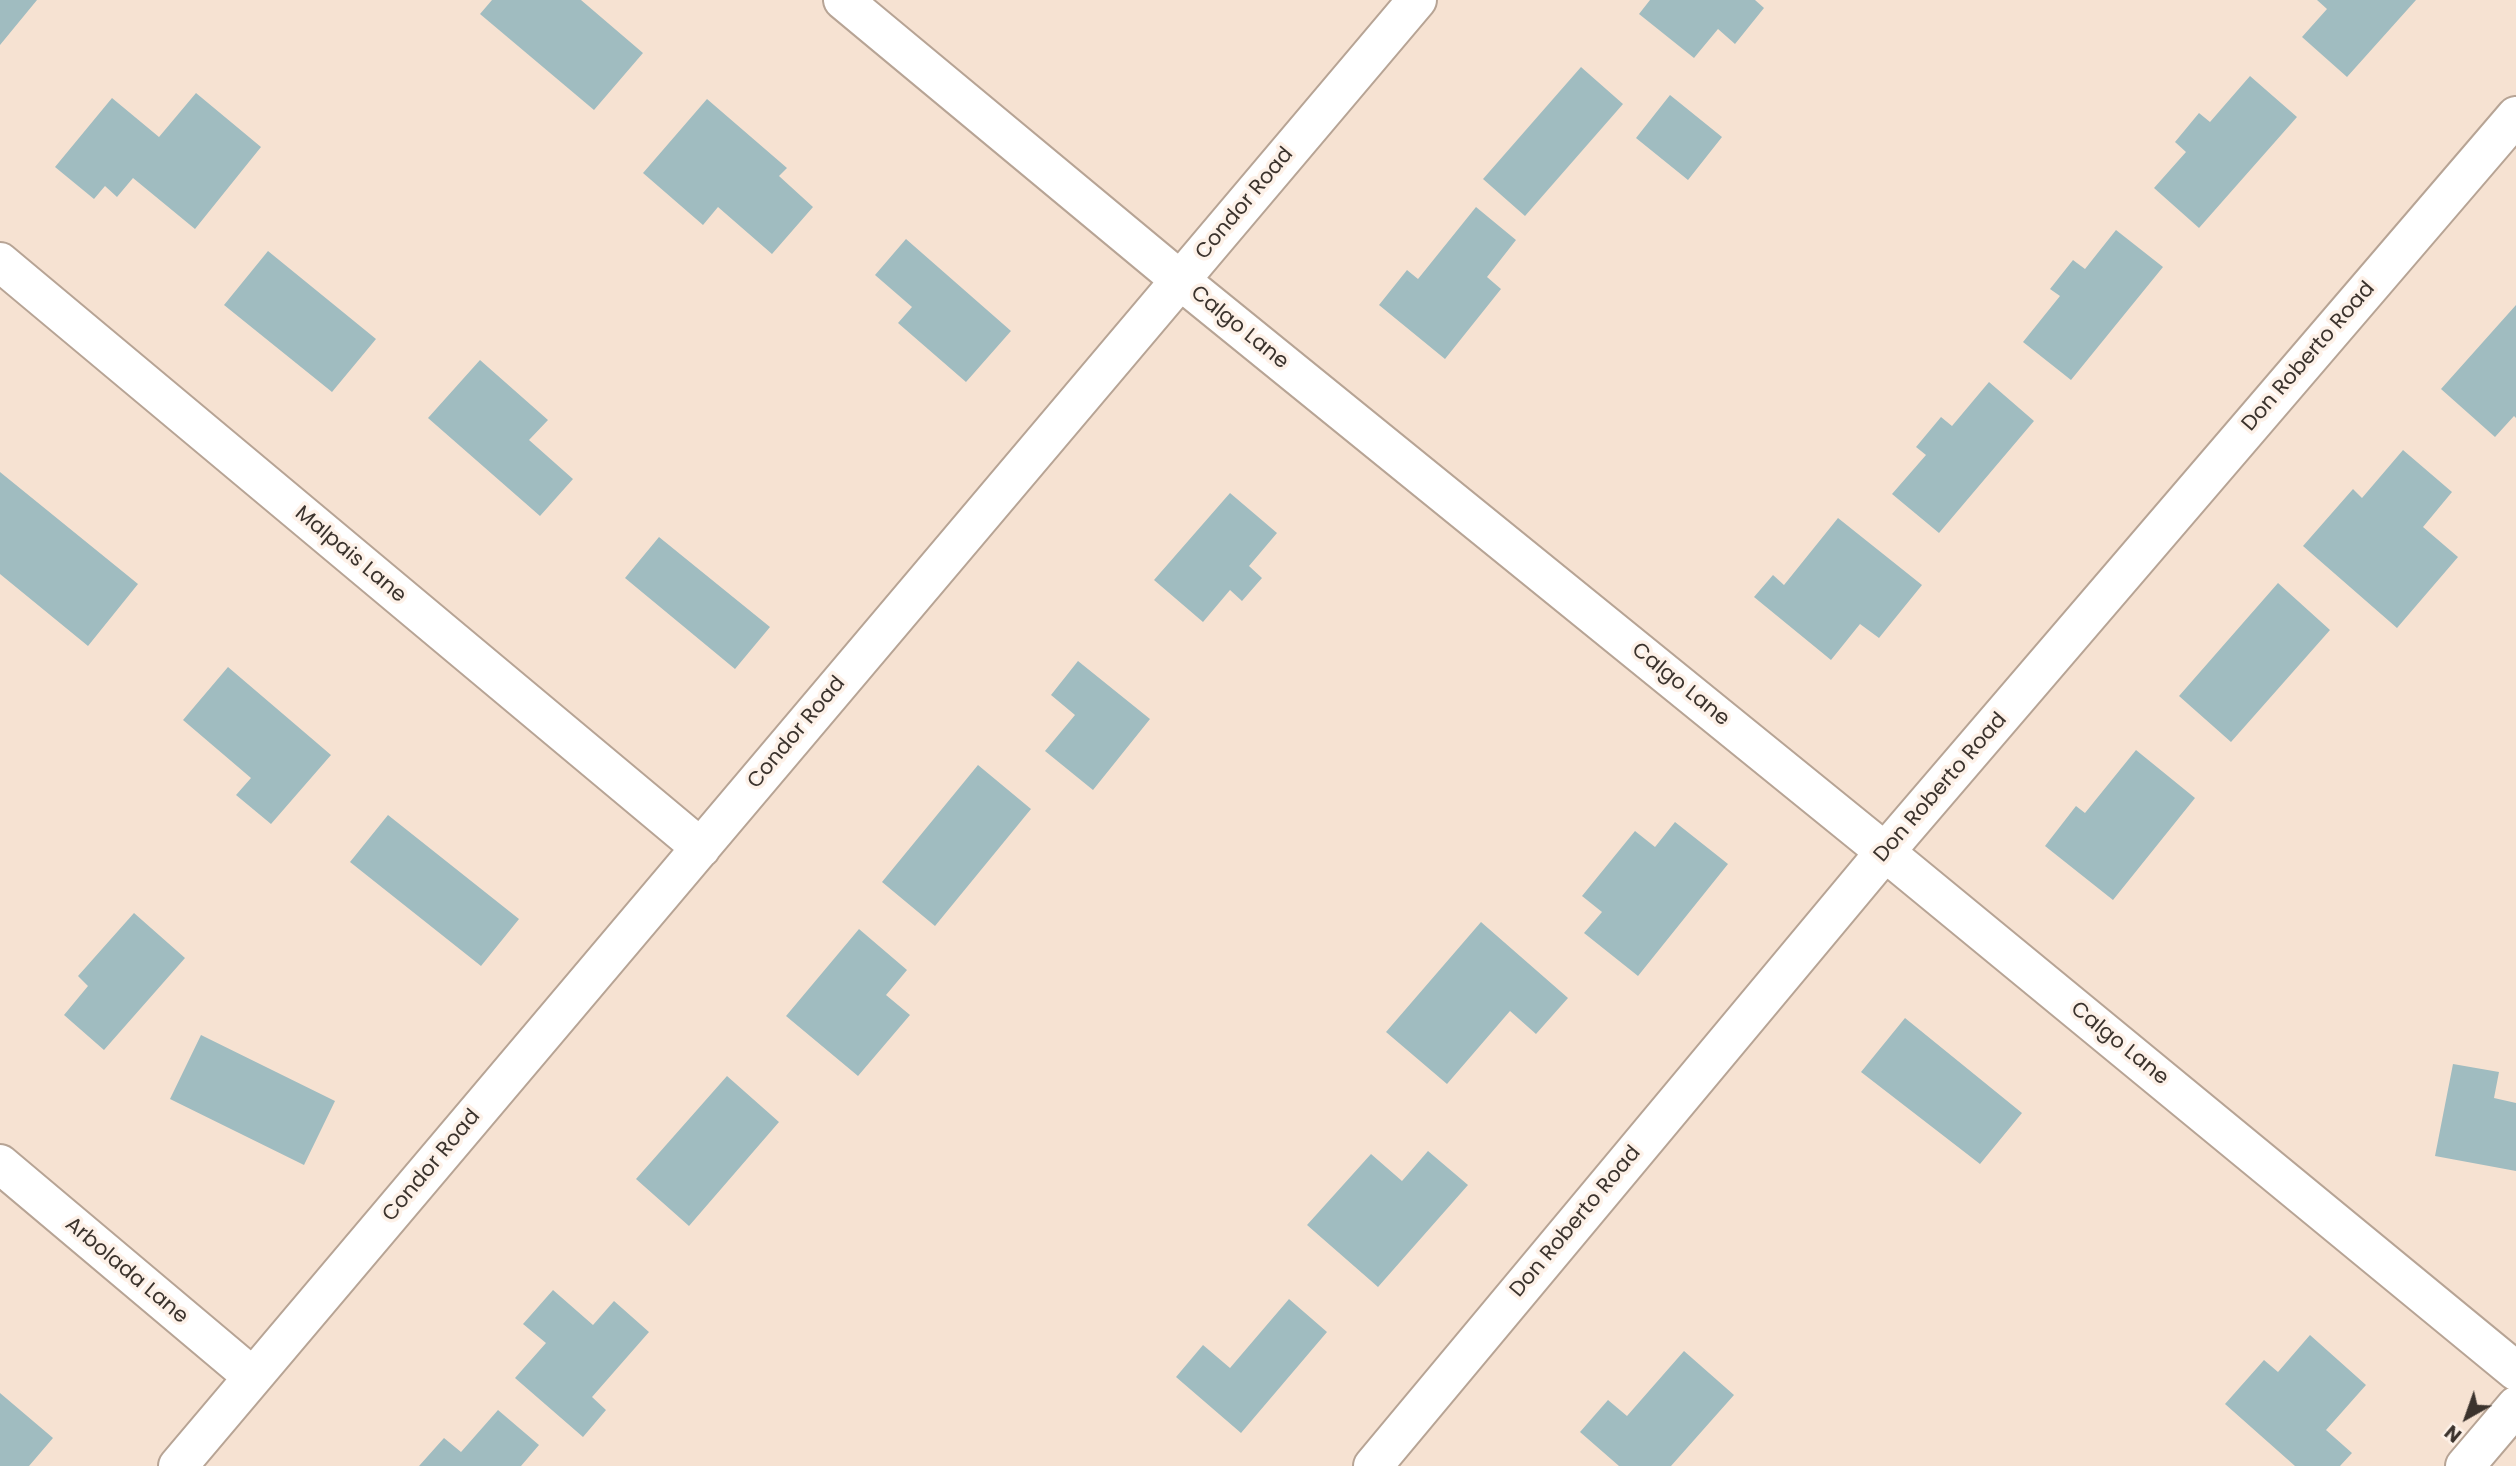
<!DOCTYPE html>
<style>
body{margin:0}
#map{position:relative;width:2516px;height:1466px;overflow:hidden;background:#f6e2d2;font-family:Poppins,sans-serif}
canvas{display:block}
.north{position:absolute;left:2432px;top:1382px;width:70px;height:70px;-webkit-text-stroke:5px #fdf1e8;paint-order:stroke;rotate:220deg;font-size:19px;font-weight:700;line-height:28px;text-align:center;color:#3b332d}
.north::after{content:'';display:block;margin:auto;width:24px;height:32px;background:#3b332d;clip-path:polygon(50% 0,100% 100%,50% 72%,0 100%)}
</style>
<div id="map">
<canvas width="2516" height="1466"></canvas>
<div class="north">N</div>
</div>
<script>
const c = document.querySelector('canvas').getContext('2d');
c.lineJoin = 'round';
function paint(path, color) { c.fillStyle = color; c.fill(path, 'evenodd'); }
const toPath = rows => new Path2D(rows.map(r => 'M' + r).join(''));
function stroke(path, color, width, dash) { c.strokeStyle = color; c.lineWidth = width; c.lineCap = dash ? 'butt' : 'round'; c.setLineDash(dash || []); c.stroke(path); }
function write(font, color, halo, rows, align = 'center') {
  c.font = font + ' Poppins,sans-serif'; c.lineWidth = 7; c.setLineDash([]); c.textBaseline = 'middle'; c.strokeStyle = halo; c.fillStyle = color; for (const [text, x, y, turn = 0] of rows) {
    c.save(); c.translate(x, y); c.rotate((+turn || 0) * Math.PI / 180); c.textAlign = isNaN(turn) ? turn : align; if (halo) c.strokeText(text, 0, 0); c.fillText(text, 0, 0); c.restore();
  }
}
const building = toPath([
 [0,0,37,0,0,45],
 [492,0,581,0,643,53,594,110,480,14],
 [1650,0,1755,0,1764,8,1735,44,1718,29,1694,58,1639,14],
 [2317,0,2416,0,2347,77,2302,37,2327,9],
 [1581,67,1623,104,1525,216,1483,179],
 [2250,76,2297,117,2199,228,2154,188,2186,152,2175,142,2199,113,2210,122],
 [196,93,261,147,195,229,133,178,117,197,105,186,94,199,55,167,112,98,159,137],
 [1670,95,1722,137,1688,180,1636,138],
 [707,99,787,168,779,176,813,207,772,254,718,207,703,225,643,173],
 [1476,207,1516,240,1487,277,1501,289,1445,359,1379,305,1407,270,1418,279],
 [2116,230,2163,267,2071,380,2023,342,2060,296,2050,289,2073,260,2085,269],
 [906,239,1011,331,966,382,898,323,912,307,875,275],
 [268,251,376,339,332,392,224,305],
 [2516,305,2516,418,2514,416,2495,437,2441,389],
 [480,360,548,420,529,440,573,479,540,516,428,418],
 [1989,382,2034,421,1939,533,1892,494,1926,455,1916,447,1941,417,1952,426],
 [2403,450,2452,492,2423,527,2458,557,2397,628,2303,546,2353,489,2362,498],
 [0,472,138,584,88,646,0,574],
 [1230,493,1277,533,1249,566,1262,578,1242,601,1230,590,1203,622,1154,580],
 [1838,518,1922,585,1879,638,1860,624,1831,660,1754,597,1773,575,1784,585],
 [659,537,770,627,735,669,625,578],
 [2278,583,2330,630,2231,742,2179,696],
 [1078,661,1150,719,1093,790,1045,751,1075,715,1051,695],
 [228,667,331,755,271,824,236,795,251,778,183,720],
 [2136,750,2195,798,2113,900,2045,846,2076,806,2085,813],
 [978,765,1031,809,935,926,882,882],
 [388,815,519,919,481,966,350,862],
 [1675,822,1728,864,1638,976,1584,933,1602,912,1582,896,1635,831,1655,847],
 [134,913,185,958,104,1050,64,1015,88,986,78,976],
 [1481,922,1568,998,1536,1034,1510,1011,1447,1084,1386,1032],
 [859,929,907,970,886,995,910,1015,858,1076,786,1016],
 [1905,1018,2022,1113,1980,1164,1861,1072],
 [201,1035,335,1101,304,1165,170,1099],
 [2453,1064,2499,1072,2494,1098,2516,1103,2516,1171,2435,1156],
 [727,1076,779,1122,689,1226,636,1179],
 [1428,1151,1468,1185,1378,1287,1307,1225,1371,1154,1402,1181],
 [553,1290,593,1325,614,1301,649,1332,592,1397,606,1410,583,1437,515,1378,546,1343,523,1324],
 [1289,1299,1327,1332,1241,1433,1176,1377,1203,1345,1230,1368],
 [2310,1335,2366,1385,2326,1430,2352,1453,2340,1466,2295,1466,2225,1404,2264,1360,2278,1372],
 [1684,1351,1734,1395,1671,1466,1619,1466,1580,1432,1608,1400,1627,1416],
 [0,1393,53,1438,29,1466,0,1466],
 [498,1410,539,1445,521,1466,419,1466,444,1438,461,1452]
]);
const street = toPath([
 [843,0,1180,280,1885,852,2516,1371],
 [0,262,701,848],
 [0,1164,253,1377],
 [178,1466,1417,0],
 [1373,1466,1885,852,2516,116],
 [2465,1466,2516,1406]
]);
const streetNames = [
 ["Condor Road",1245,204,-50],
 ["Calgo Lane",1239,328,39],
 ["Don Roberto Road",2309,357,-49],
 ["Malpais Lane",350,555,40],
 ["Calgo Lane",1680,685,39],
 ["Condor Road",797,733,-50],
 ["Don Roberto Road",1941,788,-49],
 ["Calgo Lane",2119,1044,39],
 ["Condor Road",432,1166,-50],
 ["Don Roberto Road",1576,1222,-50],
 ["Arbolada Lane",126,1271,40]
];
paint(building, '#a0bcc0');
stroke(street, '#b7a495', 42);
stroke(street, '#fff', 38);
write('21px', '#3b332d', '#fdf1e8', streetNames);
</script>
